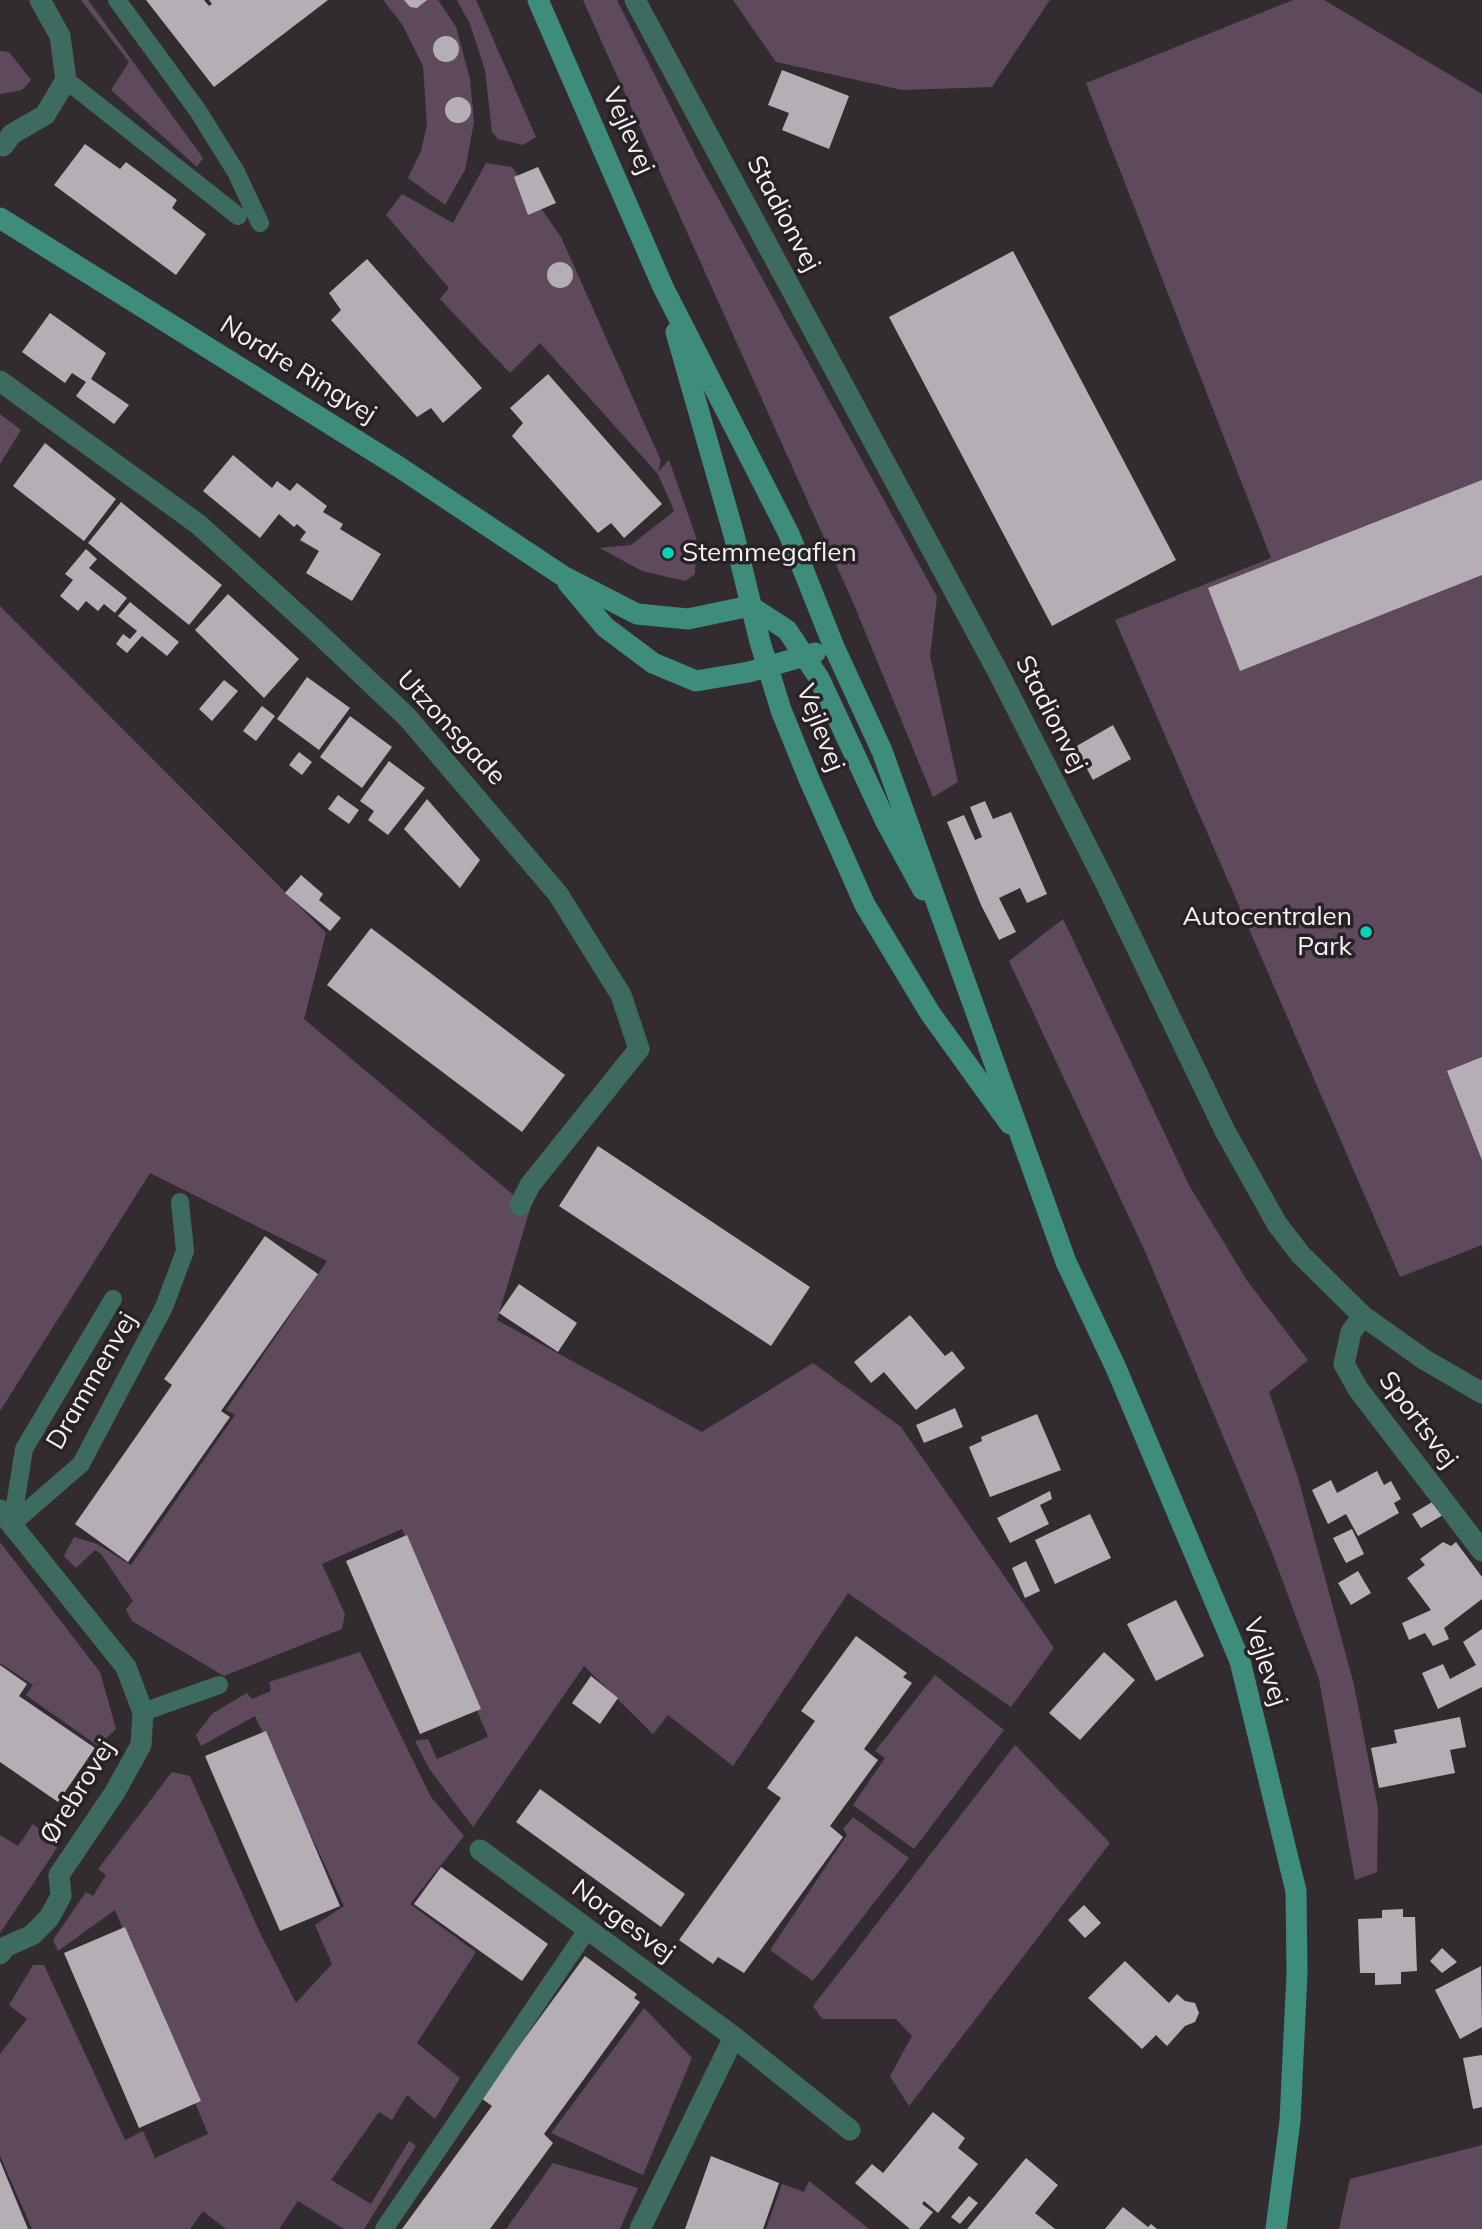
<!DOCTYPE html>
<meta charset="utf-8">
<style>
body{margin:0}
canvas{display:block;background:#322c31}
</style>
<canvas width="1482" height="2229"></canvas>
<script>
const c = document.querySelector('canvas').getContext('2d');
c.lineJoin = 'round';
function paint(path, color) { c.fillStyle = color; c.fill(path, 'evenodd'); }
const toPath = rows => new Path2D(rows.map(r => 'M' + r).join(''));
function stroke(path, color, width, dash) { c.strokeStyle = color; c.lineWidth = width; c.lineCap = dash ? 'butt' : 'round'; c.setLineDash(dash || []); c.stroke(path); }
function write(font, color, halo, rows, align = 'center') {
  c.font = font + ' Mulish,sans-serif'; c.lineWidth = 7; c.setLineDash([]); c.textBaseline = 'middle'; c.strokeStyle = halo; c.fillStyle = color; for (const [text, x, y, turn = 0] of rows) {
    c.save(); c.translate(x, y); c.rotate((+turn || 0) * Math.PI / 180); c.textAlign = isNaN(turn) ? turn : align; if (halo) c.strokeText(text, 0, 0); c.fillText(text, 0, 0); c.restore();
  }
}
const green = toPath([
 [81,0,88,0,203,158,197,167,111,90,129,62],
 [383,0,438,0,456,27,470,79,474,122,465,170,445,205,408,178,421,151,427,125,423,66,402,24],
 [457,0,476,0,536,137,523,145,498,139,492,132,485,70,470,24],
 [583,0,617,0,701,167,937,597,930,656,958,782,933,797,852,600],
 [733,0,1050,0,992,87,902,90,776,62],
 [1293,0,1324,0,1482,94,1482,1245,1400,1277,1115,620,1271,558,1086,83],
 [0,51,9,52,31,80,22,90,0,94],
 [486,163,512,167,561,237,661,461,658,472,669,460,696,537,695,574,685,581,642,571,600,548,631,545,674,511,658,474,540,343,510,373,440,299,449,288,386,215,402,194,453,223],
 [0,414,21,430,0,464],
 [0,606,326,933,304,1019,530,1209,497,1320,702,1432,813,1363,901,1427,1054,1648,1011,1707,848,1593,733,1766,668,1715,653,1734,584,1666,473,1827,430,1770,415,1741,428,1739,437,1759,488,1737,402,1529,322,1564,345,1614,342,1629,224,1676,132,1621,126,1609,133,1601,101,1554,95,1550,76,1568,64,1556,74,1537,97,1544,131,1565,235,1415,226,1410,327,1261,150,1173,0,1411],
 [1063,919,1190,1187,1248,1282,1308,1360,1269,1392,1298,1478,1354,1685,1378,1809,1377,1872,1355,1880,1319,1679,1272,1552,1144,1249,1009,961],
 [0,1542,100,1672,116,1729,98,1746,26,1695,33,1685,0,1663],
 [360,1652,431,1797,464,1836,410,1904,476,1952,417,2043,460,2078,435,2119,407,2095,392,2120,379,2112,331,2180,371,2204,409,2141,416,2146,364,2229,344,2229,298,2201,279,2229,226,2229,203,2211,190,2229,32,2229,0,2156,0,2054,27,2019,9,2005,33,1965,44,1965,125,2140,143,2131,155,2158,208,2134,115,1910,58,1951,53,1940,86,1892,93,1896,106,1875,98,1869,172,1772,190,1776,260,1933,296,2003,332,1964,315,1925,344,1906,255,1716,201,1746,196,1735,213,1713,247,1693,252,1699,271,1691,269,1682],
 [935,1675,1004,1730,914,1849,853,1805,885,1758,875,1751],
 [1015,1745,1110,1843,909,2106,890,2076,912,2036,896,2019,822,2019,813,2006],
 [853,1817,909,1858,813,1981,770,1950,847,1835,843,1829],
 [33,1824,50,1838,57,1848,0,1933,0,1835,18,1846],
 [644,2008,692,2058,643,2175,551,2133],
 [1482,2145,1482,2229,1339,2229,1350,2179],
 [553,2163,638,2188,620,2229,506,2229],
 [809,2181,869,2229,766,2229,782,2184,804,2192]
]);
const building = toPath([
 [146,0,204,0,209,6,212,4,209,0,328,0,214,87],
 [404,0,427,0,417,8,410,7],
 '433 49a13 13 0 1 1 26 0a13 13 0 1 1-26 0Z',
 [782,70,849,96,829,149,782,130,789,113,768,105],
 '445 110a13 13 0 1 1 26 0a13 13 0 1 1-26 0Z',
 [85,144,120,169,126,162,177,200,172,208,206,234,176,275,54,185],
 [538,167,556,203,528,215,514,177],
 [1013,251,1176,560,1052,626,889,317],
 [367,259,482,388,443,423,431,408,417,417,331,320,341,310,329,293],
 '547 275a13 13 0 1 1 26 0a13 13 0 1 1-26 0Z',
 [50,313,106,353,91,379,129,405,114,424,76,396,86,382,72,373,65,383,22,352],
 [548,374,662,504,624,538,611,523,598,533,512,436,523,423,510,408],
 [45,443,116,499,84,541,13,486],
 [233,455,272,488,277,481,290,491,297,483,327,506,323,512,343,524,340,529,381,554,352,601,306,573,319,551,300,540,306,532,297,524,294,527,279,514,260,538,203,491],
 [1482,480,1482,575,1240,671,1208,588],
 [121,502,222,585,189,625,88,543],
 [86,549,97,559,89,568,127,598,115,613,104,604,98,611,86,601,78,611,60,596,73,580,65,574],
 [228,594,299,659,264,698,195,630],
 [130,602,179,642,167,656,142,636,127,653,116,644,123,634,130,639,137,631,118,616],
 [307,677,350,708,319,750,277,719],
 [224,680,238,691,212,721,199,709],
 [262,706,275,716,256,741,243,731],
 [350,716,392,747,362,788,320,757],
 [1113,725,1131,759,1093,780,1075,747],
 [299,752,312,762,302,775,289,765],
 [389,761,425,788,388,835,368,820,374,811,360,801],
 [338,795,359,810,349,824,328,809],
 [427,799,480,860,460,888,404,829],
 [985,801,993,819,1011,812,1047,894,1027,903,1020,888,999,898,1016,932,999,940,981,905,947,822,964,815,975,840,982,837,970,807],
 [301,875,323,894,319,900,341,918,330,931,285,893],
 [371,928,565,1075,522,1132,327,985],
 [1482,1057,1482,1160,1447,1071],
 [598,1146,810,1287,771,1346,559,1206],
 [265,1236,318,1274,221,1411,230,1417,128,1562,75,1524,172,1385,164,1379],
 [519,1284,577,1323,558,1352,499,1313],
 [910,1315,945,1356,952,1351,965,1368,916,1410,884,1372,871,1383,854,1362],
 [955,1408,963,1427,924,1443,916,1425],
 [1037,1414,1061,1470,990,1497,969,1447,982,1441,981,1437],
 [1377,1471,1384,1485,1391,1481,1401,1499,1394,1503,1399,1513,1358,1536,1346,1514,1328,1524,1312,1490,1331,1480,1337,1493],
 [1050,1491,1052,1499,1040,1505,1049,1524,1010,1543,997,1518],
 [1434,1501,1443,1515,1421,1528,1412,1514],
 [1090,1514,1111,1558,1055,1584,1035,1540],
 [1352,1529,1364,1554,1346,1563,1333,1538],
 [407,1535,481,1709,420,1734,346,1561],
 [1443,1542,1451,1546,1456,1542,1482,1577,1482,1599,1444,1628,1449,1639,1433,1646,1425,1633,1409,1640,1402,1623,1431,1610,1407,1578,1425,1565,1420,1559],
 [1026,1561,1040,1591,1025,1598,1012,1568],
 [1358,1571,1371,1593,1351,1605,1338,1583],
 [1176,1600,1204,1656,1156,1681,1127,1624],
 [1482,1629,1482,1687,1438,1709,1422,1673,1443,1664,1450,1679,1476,1665,1463,1642],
 [856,1636,907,1673,903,1677,912,1683,864,1749,878,1760,830,1826,843,1837,744,1973,718,1957,713,1964,679,1940,781,1798,767,1788,815,1721,801,1711],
 [1104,1652,1135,1680,1080,1740,1049,1713],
 [0,1665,27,1684,19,1696,95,1748,58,1802,0,1762],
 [591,1676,618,1698,600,1724,572,1703],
 [1460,1717,1466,1747,1450,1750,1455,1773,1379,1788,1371,1748,1397,1743,1394,1730],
 [266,1731,340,1906,280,1931,205,1756],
 [540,1789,685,1894,661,1927,516,1822],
 [441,1867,548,1944,522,1981,414,1904],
 [1084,1905,1101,1923,1085,1938,1068,1920],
 [1403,1909,1403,1917,1415,1917,1417,1971,1401,1972,1401,1984,1375,1985,1375,1973,1360,1973,1358,1919,1382,1918,1382,1910],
 [125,1927,201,2101,139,2128,64,1953],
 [1442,1948,1457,1962,1442,1973,1430,1961],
 [585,1956,637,1994,634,1998,640,2002,544,2134,553,2143,490,2229,402,2229,492,2106,481,2098],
 [1125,1961,1169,2003,1177,1994,1185,2001,1195,2003,1199,2013,1195,2022,1185,2026,1167,2046,1156,2035,1142,2049,1088,1998],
 [1481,1966,1482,2027,1460,2039,1435,1990],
 [1482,2055,1482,2107,1473,2109,1463,2058],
 [933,2112,965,2138,958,2148,978,2164,938,2213,924,2201,922,2204,933,2212,919,2229,910,2229,855,2183,872,2164,883,2173],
 [711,2156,779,2183,763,2229,685,2229],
 [1026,2158,1058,2185,1035,2213,1055,2229,967,2229],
 [0,2161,28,2229,0,2229],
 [969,2196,978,2203,960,2224,951,2217],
 [1123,2207,1148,2227,1151,2224,1157,2229,1105,2229]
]);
const lane = toPath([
 [117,0,198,111,236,172,260,223],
 [66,80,238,216],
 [12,1524,81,1464,164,1307,185,1251,180,1202],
 [12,1524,24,1449,113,1299],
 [143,1712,219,1685],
 [384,2229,587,1930]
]);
const street = toPath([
 [635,0,997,670,1105,882,1225,1131,1277,1224,1301,1255,1363,1316,1425,1360,1482,1393],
 [3,146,12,134,45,115,66,80,60,36,40,0],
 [0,381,198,524,317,632,407,717,558,894,621,995,639,1049,530,1185,520,1205],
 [1363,1316,1351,1332,1344,1364,1358,1389,1482,1551],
 [0,1510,126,1667,143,1712,141,1745,115,1792,59,1875,61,1896,49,1918,32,1935,5,1947,0,1954],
 [480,1850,734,2037,640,2229],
 [734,2037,850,2130]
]);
const secondary = toPath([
 [538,0,663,287,789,534,834,647,882,751,1066,1262,1116,1368,1240,1661,1296,1891,1297,1973,1290,2121,1276,2229],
 [0,218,399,467,563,576,637,614,688,619,750,606],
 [676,332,734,535,760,642,781,710,809,779,865,905,930,1013,1010,1124],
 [568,583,605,627,653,663,696,681,749,672,815,653],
 [750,606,787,630,819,678,886,822,923,890]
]);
const markers = [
 [668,553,7,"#05d5b6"],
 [1366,932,7,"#05d5b6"]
];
const streetNames = [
 ["Vejlevej",628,131,66],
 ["Stadionvej",783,214,62],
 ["Nordre Ringvej",298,370,32],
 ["Stadionvej",1051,714,63],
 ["Utzonsgade",451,728,47],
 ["Vejlevej",820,728,69],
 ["Drammenvej",92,1381,-60],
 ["Sportsvej",1418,1420,53],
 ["Vejlevej",1265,1662,72],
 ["Ørebrovej",78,1792,-58],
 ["Norgesvej",623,1921,36]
];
const poiNames = [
 ["Stemmegaflen",682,553],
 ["Autocentralen",1352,917,"right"],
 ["Park",1352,947,"right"]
];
paint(green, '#5f4a5d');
paint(building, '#b6aeb5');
stroke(lane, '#3d6b60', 18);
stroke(street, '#3d6b60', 21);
stroke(secondary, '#3e8d7c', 21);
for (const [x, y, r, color] of markers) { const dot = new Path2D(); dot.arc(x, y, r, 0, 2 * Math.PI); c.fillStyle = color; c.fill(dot); stroke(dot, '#282227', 2.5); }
write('26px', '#f4f0f3', '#282227', streetNames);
write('26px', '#f4f0f3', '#282227', poiNames, 'left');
</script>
